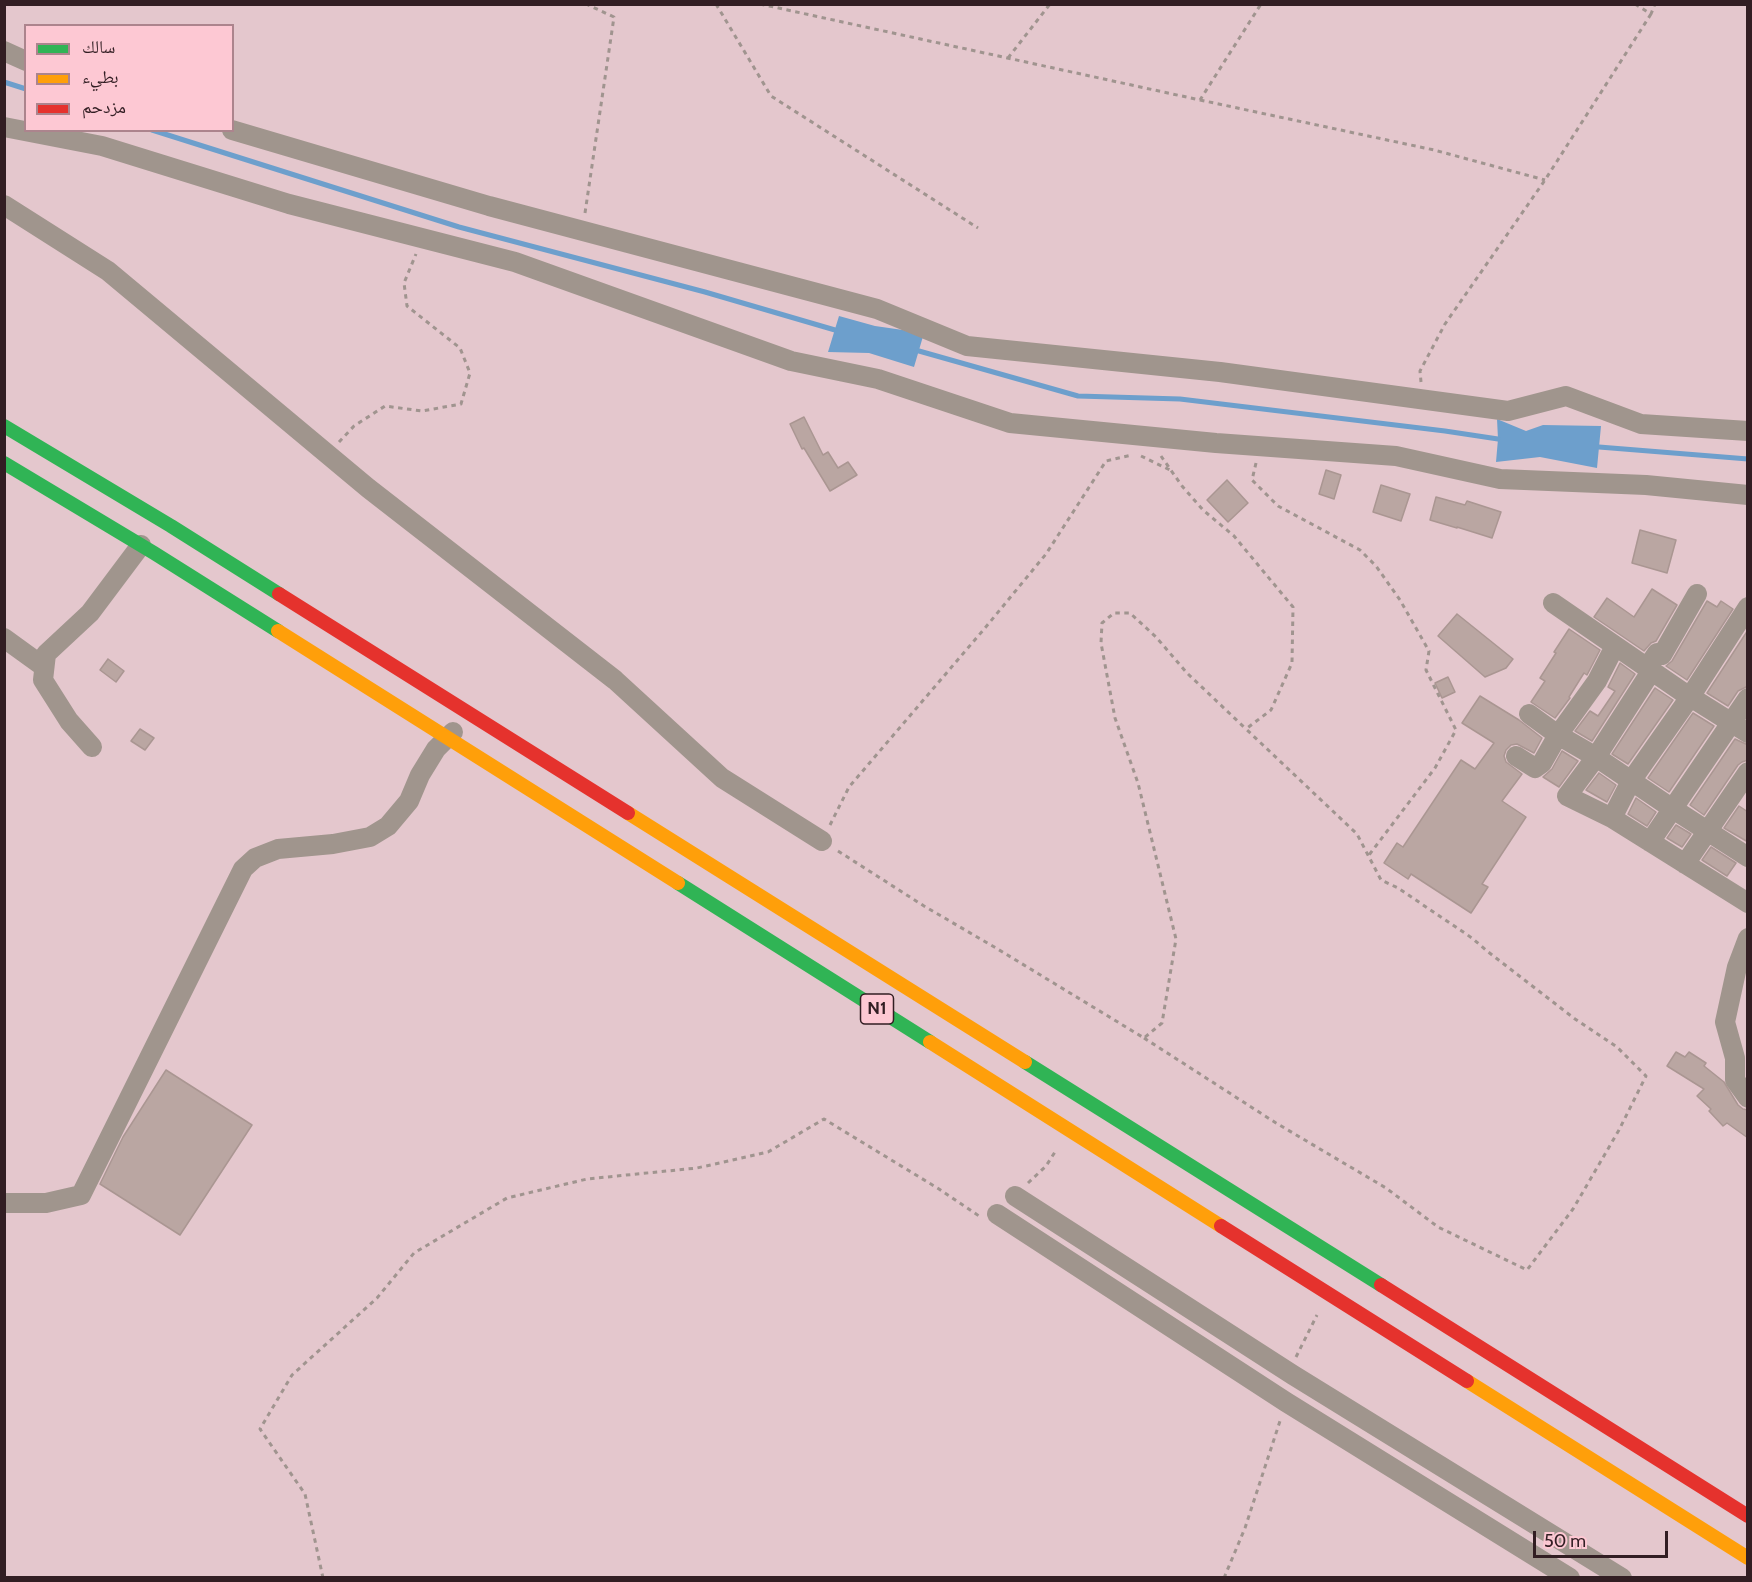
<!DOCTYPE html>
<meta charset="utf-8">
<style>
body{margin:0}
#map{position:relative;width:1752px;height:1582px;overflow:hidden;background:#e4c7cd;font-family:Cabin,"Noto Naskh Arabic",sans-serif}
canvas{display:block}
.frame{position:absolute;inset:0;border:6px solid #321e23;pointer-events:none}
.legend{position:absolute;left:24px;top:24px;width:210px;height:108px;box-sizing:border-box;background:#fdc8d3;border:2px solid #ac848d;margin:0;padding:8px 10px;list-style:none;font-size:18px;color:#321e23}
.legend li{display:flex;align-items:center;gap:12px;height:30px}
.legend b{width:30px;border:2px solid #ac848d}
.scale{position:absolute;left:1533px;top:1531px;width:135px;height:27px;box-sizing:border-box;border:3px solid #321e23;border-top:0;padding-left:8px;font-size:18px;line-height:21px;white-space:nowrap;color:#321e23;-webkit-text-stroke:4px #fdc8d3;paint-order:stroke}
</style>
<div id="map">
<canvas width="1752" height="1582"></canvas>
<div class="frame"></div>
<ul class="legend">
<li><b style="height:8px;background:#30b455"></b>سالك</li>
<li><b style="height:8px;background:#ff9f0a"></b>بطيء</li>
<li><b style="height:8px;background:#e5322d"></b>مزدحم</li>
</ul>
<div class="scale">50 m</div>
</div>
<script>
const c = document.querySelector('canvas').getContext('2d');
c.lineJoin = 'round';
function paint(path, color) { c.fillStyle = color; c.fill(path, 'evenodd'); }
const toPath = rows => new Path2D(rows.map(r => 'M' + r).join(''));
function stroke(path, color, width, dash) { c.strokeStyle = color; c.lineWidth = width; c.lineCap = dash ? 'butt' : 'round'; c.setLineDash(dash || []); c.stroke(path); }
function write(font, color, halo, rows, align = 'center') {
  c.font = font + ' Cabin,sans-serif'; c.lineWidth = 4.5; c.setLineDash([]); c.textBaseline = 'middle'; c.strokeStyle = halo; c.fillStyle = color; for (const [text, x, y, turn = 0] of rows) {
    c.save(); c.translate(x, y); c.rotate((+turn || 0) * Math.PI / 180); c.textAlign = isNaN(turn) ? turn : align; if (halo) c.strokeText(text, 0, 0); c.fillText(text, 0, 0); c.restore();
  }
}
const water = toPath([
 [839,316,875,326,924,333,914,367,869,353,828,352],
 [1497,419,1526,431,1543,425,1601,426,1597,468,1540,457,1496,462,1498,439]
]);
const stream = toPath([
 [4,82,26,89],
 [152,130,459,227,705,292,835,330],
 [919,351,1078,396,1180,399,1445,431,1498,439],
 [1599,447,1748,459]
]);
const building = toPath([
 [804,417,823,455,828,452,838,468,848,462,857,475,830,491,804,448,802,449,790,424,804,417],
 [1326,470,1341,475,1334,499,1319,494,1326,470],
 [1227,480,1248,503,1228,522,1207,500,1227,480],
 [1381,485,1410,494,1401,521,1373,512,1381,485],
 [1436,497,1465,505,1467,501,1501,512,1492,538,1457,527,1457,528,1430,520,1436,497],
 [1640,530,1676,540,1667,573,1632,563,1640,530],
 [1652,589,1677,605,1656,641,1651,643,1644,651,1594,617,1607,598,1634,617,1652,589],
 [1707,601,1717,607,1721,601,1733,609,1687,680,1666,666,1672,661,1707,601],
 [1457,614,1513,659,1506,668,1485,677,1438,636,1457,614],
 [1569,629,1600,650,1587,675,1584,673,1569,697,1570,698,1555,718,1531,702,1545,681,1540,678,1556,653,1554,652,1569,629],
 [1748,630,1748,686,1738,691,1728,706,1707,693,1748,630],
 [108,659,124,671,116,682,100,670,108,659],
 [1620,663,1635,674,1592,741,1575,731,1590,711,1598,716,1615,691,1608,687,1620,663],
 [1448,677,1455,692,1442,698,1435,683,1448,677],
 [1655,688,1673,700,1628,764,1612,754,1655,688],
 [1480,696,1519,720,1542,738,1534,753,1517,744,1511,745,1506,750,1504,756,1506,762,1522,774,1502,801,1526,817,1482,884,1488,887,1471,913,1411,874,1408,879,1384,863,1397,843,1403,847,1461,760,1475,769,1494,743,1462,723,1480,696],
 [1693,713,1714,726,1669,792,1648,778,1693,713],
 [140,729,154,738,145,750,131,741,140,729],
 [1735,739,1748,745,1748,760,1742,762,1738,765,1704,815,1690,805,1735,739],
 [1562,751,1578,761,1559,787,1543,777,1552,769,1562,751],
 [1599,773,1616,785,1607,802,1586,790,1599,773],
 [1636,798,1656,812,1647,826,1628,814,1636,798],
 [1739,806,1748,812,1748,842,1724,828,1739,806],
 [1676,825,1691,834,1682,847,1667,838,1676,825],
 [1711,847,1736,863,1727,876,1702,860,1711,847],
 [1676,1052,1685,1057,1689,1052,1706,1063,1704,1066,1724,1082,1738,1105,1743,1109,1748,1110,1748,1138,1727,1123,1723,1126,1709,1111,1711,1109,1697,1096,1704,1089,1667,1066,1676,1052],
 [166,1070,252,1125,180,1235,100,1184,123,1137,166,1070]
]);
const path = toPath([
 [716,4,771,96,978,228],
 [760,4,1200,100,1261,4],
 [1635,4,1651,14,1655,4],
 [1008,58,1050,4],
 [1200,100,1434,150,1545,180],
 [585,213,614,17,586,4],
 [1421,382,1420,371,1445,324,1545,180,1651,14],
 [339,442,354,426,385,406,422,411,461,404,470,373,460,348,407,306,404,283,416,254],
 [1141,456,1170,470],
 [1256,463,1252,480,1278,506,1360,550,1376,566,1400,600,1429,651,1426,670,1456,730,1435,768,1369,855],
 [830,825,849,787,985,628,1046,554,1106,461,1132,455],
 [838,851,924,906,996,948,1144,1038,1162,1023,1176,939,1138,783,1115,718,1101,643,1102,623,1114,613,1130,613,1156,637,1187,673,1246,729],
 [1144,1038,1276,1123,1386,1188,1438,1227,1527,1270,1573,1209,1619,1130,1646,1076,1617,1047,1575,1019,1487,951,1472,938,1398,888,1381,880,1357,834,1246,729,1271,710,1292,663,1293,607,1234,536,1203,510,1182,486,1161,456],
 [1028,1183,1046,1166,1055,1152],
 [1296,1357,1317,1315],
 [323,1578,305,1494,260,1429,292,1375,377,1298,414,1253,507,1198,587,1179,697,1168,768,1152,824,1119,939,1189,979,1216],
 [1224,1578,1245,1528,1281,1418]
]);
const street = toPath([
 [4,51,26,61],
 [4,127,102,146,289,204,515,262,791,361,878,379,1010,423,1216,443,1396,456,1500,479,1646,485,1748,495],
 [232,130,489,206,877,309,967,346,1220,372,1508,411,1566,396,1641,424,1748,431],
 [4,205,108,271,368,488,615,680,722,778,822,841],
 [1697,594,1662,655,1657,653,1649,665,1652,670,1596,757,1567,796,1612,818,1748,903],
 [1553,603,1681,691,1748,733],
 [4,638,44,667],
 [1529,714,1558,735,1596,757,1670,807,1748,857],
 [92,747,69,721,43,680,46,654,90,613,141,545],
 [1516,756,1535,768,1542,763,1558,735,1597,681,1615,646],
 [1612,818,1631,781,1690,697,1748,607],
 [1650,842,1748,698],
 [1685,864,1748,772],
 [1748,938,1737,967,1725,1022,1735,1058,1735,1080,1748,1098],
 [1015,1196,1293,1375,1622,1578],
 [4,1203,46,1203,81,1195,243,869,255,858,278,849,333,844,370,837,388,826,409,801,420,775,436,749,453,732],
 [997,1214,1286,1402,1570,1578]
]);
const fast = toPath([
 [4,426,171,526,279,594],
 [4,463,154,553,278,631],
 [678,883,930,1042],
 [1025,1062,1381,1285]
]);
const slow = toPath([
 [278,631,678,883],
 [628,813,1025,1062],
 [930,1042,1221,1226],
 [1467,1381,1748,1558]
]);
const jam = toPath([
 [279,594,628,813],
 [1221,1226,1467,1381],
 [1381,1285,1748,1516]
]);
const shields = [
 [877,1009,33]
];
const shieldNames = [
 ["N1",877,1009]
];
paint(water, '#6d9fcc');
stroke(stream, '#6d9fcc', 5);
paint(building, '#baa6a2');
stroke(building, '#aa9692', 1.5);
stroke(path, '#a0948f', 3, [4.5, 4.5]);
stroke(street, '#a0958d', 20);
stroke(fast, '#30b455', 14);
stroke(slow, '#ff9f0a', 14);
stroke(jam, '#e5322d', 14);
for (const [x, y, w] of shields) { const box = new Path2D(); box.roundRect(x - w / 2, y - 15, w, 30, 4.5); c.fillStyle = '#fdc8d3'; c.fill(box); stroke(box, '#321e23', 1.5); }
write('bold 18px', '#321e23', null, shieldNames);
</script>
